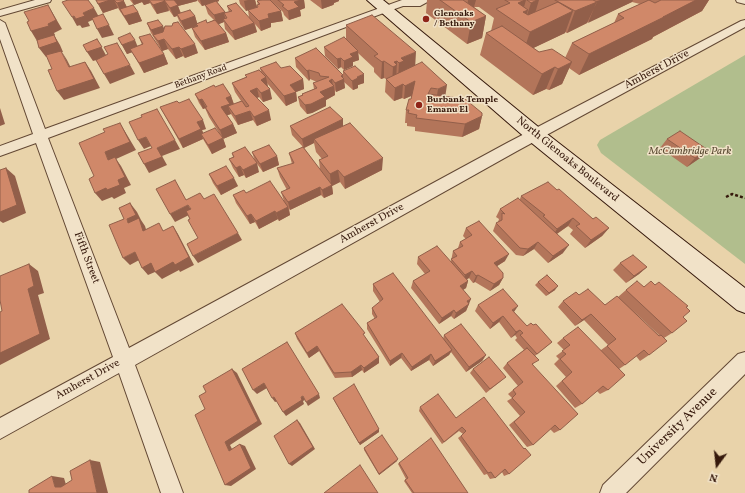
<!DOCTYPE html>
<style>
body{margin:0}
#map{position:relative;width:745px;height:493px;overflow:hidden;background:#e9d3aa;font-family:Vollkorn,serif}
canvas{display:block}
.north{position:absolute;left:697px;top:445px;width:40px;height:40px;-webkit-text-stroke:3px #f1e2c8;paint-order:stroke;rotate:195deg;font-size:11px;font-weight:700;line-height:16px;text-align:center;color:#36190c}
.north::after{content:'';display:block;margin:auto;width:14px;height:18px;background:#36190c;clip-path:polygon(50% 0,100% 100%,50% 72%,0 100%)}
</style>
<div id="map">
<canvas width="745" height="493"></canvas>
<div class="north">N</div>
</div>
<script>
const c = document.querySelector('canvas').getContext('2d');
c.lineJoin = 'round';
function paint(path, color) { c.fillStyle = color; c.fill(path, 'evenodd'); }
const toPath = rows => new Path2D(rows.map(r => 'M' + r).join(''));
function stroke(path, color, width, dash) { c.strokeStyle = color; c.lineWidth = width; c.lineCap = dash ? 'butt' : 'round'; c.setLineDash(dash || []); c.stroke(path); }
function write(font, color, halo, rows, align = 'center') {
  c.font = font + ' Vollkorn,serif'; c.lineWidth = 3; c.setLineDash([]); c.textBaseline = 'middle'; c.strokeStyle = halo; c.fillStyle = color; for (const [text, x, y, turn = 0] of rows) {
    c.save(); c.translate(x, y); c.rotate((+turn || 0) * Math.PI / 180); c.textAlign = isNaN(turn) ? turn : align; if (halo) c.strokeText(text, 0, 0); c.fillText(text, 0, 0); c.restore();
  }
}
const green = toPath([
 [745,55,745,264,601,153,597,145,600,140]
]);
const path = toPath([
 [726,197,732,194,745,198]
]);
const minor = toPath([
 [35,0,51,0,50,2,0,16,0,10,35,0],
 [402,0,431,0,420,6,403,6,389,11,48,138,129,348,507,143,741,21,745,20,745,27,517,151,135,365,183,493,161,493,119,373,0,439,0,418,113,357,36,143,0,156,0,146,33,134,0,39,0,20,5,23,45,129,402,0],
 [736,0,745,0,745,4,737,2,736,0],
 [745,352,745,374,626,493,600,493,603,485,738,354,745,352]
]);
const secondary = toPath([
 [367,0,383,0,542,130,745,288,745,313,737,310,528,140,367,0]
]);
const wall = toPath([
 [96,0,123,0,127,7,138,12,142,21,129,25,118,8,103,13],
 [130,0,197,0,197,1,178,6,181,13,195,16,197,23,207,23,214,20,208,14,205,5,202,6,197,0,219,0,219,1,217,2,226,13,229,12,227,6,249,18,248,10,253,8,246,11,240,4,239,0,255,0,257,7,258,7,258,5,257,1,281,11,283,21,271,23,271,27,261,31,255,24,257,32,235,40,225,29,224,22,218,24,226,33,229,42,205,50,195,37,192,28,194,27,185,30,180,23,177,16,174,17,169,10,157,14,153,8,150,3,144,5,142,2,134,5],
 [270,0,304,0,305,8,300,10,301,16,289,20,284,15,283,12],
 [310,0,339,0,339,1,334,3,334,4,333,5,322,9],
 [427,0,709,0,702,11,653,37,652,39,579,75,569,68,562,84,549,90,546,89,533,95,480,55,486,33,491,31,494,18,479,7,474,7,486,16,482,38,467,44,426,13],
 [632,2,640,4,618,14,614,23,572,43,565,58,539,52,533,48,565,33,565,32,567,33,587,23,588,22],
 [147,23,164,28,198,53,185,58,183,56,176,59,168,49,162,51,151,33],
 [346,25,415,66,445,97,482,116,479,129,462,137,415,131,415,127,407,126,407,123,405,123,406,110,411,99,412,95,404,99,402,98,394,101,385,92,386,79,384,78,381,79,374,72,374,68,358,53,359,60,353,62,353,66,344,70,341,67,338,69,325,56,324,47,346,39],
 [139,37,164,54,168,64,144,73,132,52,127,54,118,38,138,46,142,45],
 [295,58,343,75,343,78,343,71,364,83,358,85,358,88,353,90,344,82,345,88,336,92,335,90,335,95,326,100,326,106,312,113,307,114,300,106,298,97,302,95,302,94,314,89,313,83,317,82,310,79,309,81,296,67],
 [260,68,281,68,303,79,304,89,296,92,297,101,286,106,267,83,268,87,267,87,272,99,263,102,259,97,257,98,271,120,257,126,253,120,238,125,231,114,227,115,233,124,237,133,223,139,209,117,205,108,203,109,199,103,195,94,215,87,231,96,234,104,241,101,235,92,232,83,246,77,245,75,261,72],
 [160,107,206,129,202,130,203,133,223,138,226,147,212,154,203,139,183,148],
 [343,119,343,126,382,170,345,189,340,182,332,186,333,194,324,198,321,195,290,210,289,208,290,215,279,221,278,219,259,229,255,222,250,224,236,203,233,195,246,193,284,201,281,192,287,190,280,177,277,168,292,164,289,153,303,147,292,135,290,126],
 [314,143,316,152,322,159,319,160,320,170,304,148],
 [667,139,700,158,687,167,660,148],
 [252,152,277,156,279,165,263,172,255,161],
 [232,153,259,172,246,178,244,175,239,177,233,168,229,159,233,157],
 [209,174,238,186,221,195,213,183],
 [557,190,593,219,609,228,602,236,585,248,570,234,573,230,568,226,557,234,563,253,548,263,534,249,523,256,516,255,493,231,496,223,498,222,499,219,496,217,500,209,520,199,521,196],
 [466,228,505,261,497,266,503,278,499,285,490,291,475,282,473,283,469,278,467,279,468,281,466,288,463,290,469,304,466,311,454,319,451,316,439,324,411,288,413,281,425,274,417,264,418,257,451,261,453,251,458,248,460,242,466,239,463,236],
 [620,263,647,267,639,274,626,283,613,270],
 [538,282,555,290,546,296,535,285],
 [373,284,443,339,444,335,486,355,482,361,466,372,451,352,449,355,433,366,429,360,411,371,401,358,390,366,367,329,367,323,375,319,372,314,372,308,380,302,373,291],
 [655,285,686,307,683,317,672,333,664,338,649,355,640,361,636,356,625,365,619,369,608,390,600,394,597,391,582,404,575,408,556,386,566,377,554,364,559,359,556,356,564,350,557,343,563,338,601,350,608,345,584,320,575,326,558,307,563,301,579,295,605,305,618,297,626,290],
 [628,306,660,336,659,336],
 [478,305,514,312,527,326,533,325,552,342,546,347,535,356,533,365,560,430,554,433,550,429,533,445,527,447,509,425,520,416,507,401,512,398,508,394,518,386,503,368,507,363,524,350,515,340,517,338,515,335,511,338,499,322,490,329,475,311],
 [295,333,365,337,379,357,379,363,364,373,362,370,352,377,335,378,319,351,309,358,297,339],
 [473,369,501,381,486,393,470,373],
 [333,398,379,429,379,432,360,445,335,402],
 [420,407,456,418,524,448,525,448,509,474,504,476,502,472,495,478,490,479,487,474,484,475,458,438,463,434,459,431,442,444,419,411],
 [364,448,397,461,379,475,364,450],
 [399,463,468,493,412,493,404,481,406,479,398,464]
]);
const shadedWall = toPath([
 [110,0,114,0,118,8,103,13,98,4],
 [132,0,141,0,142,2,134,5],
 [141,0,149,0,150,3,144,5],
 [173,0,197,0,197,1,178,6,181,15,177,14,177,16,174,17,170,8],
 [200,0,219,0,219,1,202,6],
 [248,0,255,0,257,7,246,11,244,1],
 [301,0,304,0,305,8,300,10,301,16,289,20,288,11,294,2],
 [321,0,339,0,339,1,334,3,334,4,333,5,322,9],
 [468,0,476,0,474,7,467,10],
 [525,0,526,0,520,21,518,3],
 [537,0,539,0,533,20,524,24,531,3],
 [600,0,633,0,632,2,588,23,597,1],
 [696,0,709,0,702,11,653,37,652,39,579,75,589,54],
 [124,1,128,10,120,9,121,13,117,3],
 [165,1,169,11,157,14,153,5],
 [597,2,587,23,567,33,575,11],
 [48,5,62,29,54,33,55,35,37,41,31,31,48,24],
 [94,8,99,17,88,22,90,26,82,28,76,19,83,13],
 [528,10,523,27,523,12],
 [281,11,283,21,271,23,271,27,261,31,259,21,268,14],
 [573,11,565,33,523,53,530,32],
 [138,12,142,21,129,25,124,16],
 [225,12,227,17,224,13,226,22,223,19,224,22,217,25,214,15],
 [74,16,80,25,77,26,72,17],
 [195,16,198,26,196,24,197,26,185,30,181,21],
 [486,16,482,38,467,44,471,22],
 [254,23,257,32,235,40,232,31],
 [109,25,114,35,102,38,97,29],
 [163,26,167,35,154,35,151,30],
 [226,33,229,42,205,50,201,41],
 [54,35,60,45,63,52,62,52,67,60,75,76,69,67,62,52,46,57,39,48],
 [97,39,107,57,93,61,87,52],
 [164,39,168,49,162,51,158,41],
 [135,40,139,50,127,54,122,45],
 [195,44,198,53,185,58,181,49],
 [179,47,183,56,176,59,172,49],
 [358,51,359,60,353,62,353,66,344,70,344,61,350,54],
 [416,52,415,69,398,79,399,63,401,58],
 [164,54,168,64,144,73,139,63],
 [341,58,341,67,338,69,337,59],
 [384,61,384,78,381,79,382,62],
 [397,61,396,82,392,84,393,67,394,62],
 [85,62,91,71,100,88,64,100,57,91],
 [572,62,562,84,549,90,558,69],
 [130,65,135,74,110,84,104,74],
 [555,67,546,89,533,95,542,74],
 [309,70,310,79,309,81,307,71],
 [364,74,364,83,358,85,358,88,353,90,352,81,357,77],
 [343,75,343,79,344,79,345,88,336,92,335,83,341,76],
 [266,77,268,87,263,89,261,80],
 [303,79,304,89,296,92,297,101,286,106,284,96,290,85],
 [332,79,333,87,334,86,335,95,326,100,326,106,312,113,307,114,305,105,320,92,329,81],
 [415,81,414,95,404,99,405,86],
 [403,84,402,98,394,101,395,88],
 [447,85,445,98,436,102,438,89],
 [257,88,259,97,252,100,250,91],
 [270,89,272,99,263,102,261,93],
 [231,96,234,105,228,106,231,114,225,116,221,107,226,98],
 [202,99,206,108,203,109,199,100],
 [0,108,5,124,0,126],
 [269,110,271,120,257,126,254,117],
 [250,111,253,120,238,125,235,116],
 [482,116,479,129,462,137,465,124],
 [343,119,343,128,314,139,314,143,304,148,302,139],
 [203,120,206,129,202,130,205,138,201,134,203,139,183,148,179,139,197,122],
 [120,123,136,150,116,159,121,166,131,185,124,188,126,193,114,199,112,197,102,201,95,193,118,180,108,160,105,152],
 [233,124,237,133,223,139,220,130],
 [146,137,151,146,144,149,138,140],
 [223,138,226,147,212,154,208,145],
 [175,140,180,149,162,156,167,165,149,173,144,164,157,148],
 [708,150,700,158,687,167,695,158],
 [277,156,279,165,263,172,260,164],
 [383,158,382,170,345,189,344,177],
 [257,163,259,172,246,178,243,170],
 [240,166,244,175,239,177,236,168],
 [6,168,15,176,26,213,3,223,0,221,0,212],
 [338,170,340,182,332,186,333,194,324,198,322,190,331,186,330,174],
 [234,178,238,186,221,195,217,186],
 [320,187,321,195,290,210,288,202],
 [130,203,137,212,141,220,145,226,149,239,128,223,127,219],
 [188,205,193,213,175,222,170,214],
 [288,207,290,215,279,221,276,213],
 [275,211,278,219,259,229,256,221],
 [251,214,255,222,250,224,247,216],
 [573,218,568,226,552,237,557,229],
 [173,226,178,234,194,265,180,272,179,270,162,279,155,272,148,275,142,268],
 [609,228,602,236,585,248,591,240],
 [238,233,242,240,198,263,193,256],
 [538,242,534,249,523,256,528,249],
 [569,245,563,253,548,263,553,256],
 [135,252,141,259,130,265,123,258],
 [509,254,505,261,491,270,494,263],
 [29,264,38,271,44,293,38,295,50,339,0,365,0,353,28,289],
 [647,267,639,274,626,283,634,276],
 [472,271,469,278,462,282,465,275],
 [478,275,475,282,473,283,476,276],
 [503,278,499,285,490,291,494,284],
 [468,281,466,288,458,293,460,286],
 [558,286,555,290,546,296,549,293],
 [471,299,466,311,454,319,456,313,467,301],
 [518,306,514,312,512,310],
 [454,310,451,316,439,324,442,318],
 [591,314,584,320,575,326,582,320],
 [503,316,499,322,490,329,493,323],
 [520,330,515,335,511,338,516,332],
 [317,346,319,351,309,358,307,353],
 [452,350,449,355,433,366,435,361],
 [402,353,401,358,390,366,390,361],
 [431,354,429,360,411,371,412,367],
 [486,355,482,361,466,372,469,367],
 [379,357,379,363,364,373,364,368],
 [361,365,362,370,352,377,351,372],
 [232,369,237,373,262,424,230,445,234,453,229,451,225,442],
 [264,383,267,388,257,394,253,390],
 [319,394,320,398,308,406,306,402],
 [303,396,305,400,303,401,304,404,286,416,283,412],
 [274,397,278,401,275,402,272,398],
 [297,420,300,423,315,449,292,466,289,464],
 [379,429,379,432,360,445,359,443],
 [240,444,245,446,256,469,231,486,225,485],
 [398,459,397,461,379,475,379,474],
 [90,460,100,462,108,493,97,493],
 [52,476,64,478,67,488,55,487]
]);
const building = toPath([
 [68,0,88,0,94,8,83,13,85,16,76,19,74,16,72,17,62,2,68,0],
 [96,0,110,0,98,4,96,0],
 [114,0,123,0,124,1,117,3,114,0],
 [149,0,164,0,165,1,153,5,149,0],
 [164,0,174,0,178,5,170,8,164,0],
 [261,0,270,0,281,11,268,14,269,18,259,21,248,10,258,7,257,5,260,4,257,1,261,0],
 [278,0,301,0,294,2,299,7,288,11,282,6,284,5,278,0],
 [440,0,463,0,486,16,471,22,440,0],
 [505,0,525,0,518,3,528,10,523,12,528,15,558,2,573,11,530,32,496,9,510,3,505,0],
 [527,0,537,0,531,3,527,0],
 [555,0,593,0,597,2,575,11,555,0],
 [649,0,655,3,661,0,696,0,663,17,664,17,589,54,572,43,624,18,618,14,649,0],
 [216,1,225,12,214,15,205,5,216,1],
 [236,3,254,23,232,31,223,19,227,18,224,13,232,11,227,6,236,3],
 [48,5,56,20,48,24,49,26,31,31,27,22,29,21,24,12,48,5],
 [133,5,138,12,124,16,120,9,133,5],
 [190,10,195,16,181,21,177,14,190,10],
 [103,14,109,25,97,29,92,18,103,14],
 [372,15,416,52,401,58,404,61,399,63,397,61,394,62,397,65,393,67,384,61,382,62,374,56,378,54,346,25,372,15],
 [158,20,163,26,151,30,147,23,158,20],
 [206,20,207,23,215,20,226,33,201,41,192,28,198,26,196,24,206,20],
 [178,22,195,44,181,49,179,47,172,49,164,39,158,41,153,35,163,32,165,26,172,26,173,23,178,22],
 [502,26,539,52,552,49,572,62,558,69,555,67,542,74,486,33,502,26],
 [130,33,135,40,122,45,118,38,130,33],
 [150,34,164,54,139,63,130,49,143,44,139,37,150,34],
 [54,35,57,42,39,48,37,40,54,35],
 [344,37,358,51,350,54,353,57,344,61,341,58,337,59,324,47,344,37],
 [97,39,102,47,87,52,83,45,97,39],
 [117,43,130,65,104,74,96,60,108,54,104,47,117,43],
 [316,48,343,75,341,76,344,79,335,83,332,79,329,81,334,86,320,92,325,97,311,104,305,105,298,97,303,95,302,94,317,88,313,83,329,77,320,76,319,73,309,70,307,71,295,58,316,48],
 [61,51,69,67,85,62,94,79,57,91,48,70,52,69,46,55,61,51],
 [276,62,281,68,290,66,303,79,290,85,296,92,284,96,260,68,276,62],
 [422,62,447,85,438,89,431,88,428,94,465,99,482,113,482,116,465,124,416,118,417,115,408,113,409,110,406,110,409,99,411,99,415,81,405,86,403,84,395,88,386,79,422,62],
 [355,66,364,74,357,77,358,78,352,81,343,71,355,66],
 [259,70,266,77,261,80,270,89,261,93,257,88,250,91,269,110,254,117,250,111,235,116,228,106,242,101,246,107,249,106,232,83,247,77,245,75,259,70],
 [223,84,231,96,226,98,230,104,221,107,233,124,220,130,205,107,207,107,202,99,199,100,195,94,214,85,215,87,223,84],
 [189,99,203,120,197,122,201,129,179,139,160,107,177,101,179,103,189,99],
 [330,107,343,119,302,139,290,126,330,107],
 [157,109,175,140,157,148,162,157,144,164,138,153,152,148,146,137,138,140,129,122,142,117,141,115,157,109],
 [120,123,130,142,105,152,108,160,115,157,125,177,118,180,120,185,107,190,106,188,95,193,89,179,94,176,79,143,105,132,103,129,120,123],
 [350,123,383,158,344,177,338,170,330,174,319,160,328,156,314,139,350,123],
 [215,128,223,138,208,145,201,134,215,128],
 [680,131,708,150,695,158,667,139,680,131],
 [269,145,277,156,260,164,252,152,269,145],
 [245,147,257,163,243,170,240,166,236,168,229,159,234,157,232,153,245,147],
 [303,147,332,185,322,190,320,187,288,202,281,192,290,188,277,168,294,163,289,153,303,147],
 [226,166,234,178,217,186,209,174,226,166],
 [6,168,17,205,0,212,0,170,6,168],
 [175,180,186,200,200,193,204,199,214,194,238,233,193,256,187,244,198,238,188,220,190,219,186,211,191,209,188,205,170,214,156,189,175,180],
 [270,181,288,207,276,213,275,211,256,221,251,214,247,216,233,195,244,190,246,193,270,181],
 [548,182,557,190,559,189,593,219,596,217,609,228,591,240,576,226,580,224,573,218,557,229,543,216,545,215,521,196,548,182],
 [518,198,569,245,553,256,538,242,528,249,520,248,496,223,502,220,502,213,505,214,500,209,518,198],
 [130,203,136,215,127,219,128,223,139,218,143,231,159,223,163,231,173,226,189,257,175,265,173,262,155,272,151,263,142,268,135,252,123,258,109,225,124,219,119,208,130,203],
 [479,221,509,254,494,263,503,273,503,278,494,284,478,275,476,276,472,271,465,275,451,259,457,256,453,251,463,246,460,242,472,235,466,228,479,221],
 [437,246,468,281,460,286,471,299,467,301,469,304,456,313,454,310,442,318,413,281,430,271,418,257,437,246],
 [633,255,647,267,634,276,620,263,633,255],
 [29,264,34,286,28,289,40,334,0,353,0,312,2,311,0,300,0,276,29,264],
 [393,273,452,350,435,361,431,354,412,367,402,353,390,361,367,323,377,317,372,308,383,299,373,284,393,273],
 [547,275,558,286,549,293,538,282,547,275],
 [637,281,644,287,651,281,655,285,659,282,688,306,686,307,690,311,683,317,687,321,672,333,626,290,637,281],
 [503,289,518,306,512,310,527,326,531,323,533,325,536,324,552,342,537,354,520,335,523,333,520,330,516,332,503,316,493,323,478,305,503,289],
 [588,289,605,305,617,296,659,336,661,335,667,341,649,355,644,350,625,365,607,346,616,339,591,314,582,320,563,301,576,292,579,295,588,289],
 [342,304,365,333,363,334,379,357,364,368,361,365,351,372,334,373,317,346,307,353,295,333,342,304],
 [461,324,486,355,469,367,444,335,461,324],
 [578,327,625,375,608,390,603,386,582,404,562,381,572,372,560,359,566,354,562,351,570,345,563,338,578,327],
 [287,342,319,394,306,402,303,396,301,397,302,400,283,412,274,397,272,398,264,383,253,390,242,369,287,342],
 [527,348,539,360,532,364,578,414,560,430,555,425,533,445,514,422,525,412,512,398,516,394,513,390,523,382,507,363,527,348],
 [489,357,506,377,490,389,473,369,489,357],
 [232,369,258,421,225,442,229,451,240,444,251,468,225,485,195,415,205,409,199,396,206,392,203,386,232,369],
 [354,384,379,429,359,443,333,398,354,384],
 [438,394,456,418,484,397,524,449,525,448,531,455,509,474,505,469,495,478,491,472,488,473,461,436,466,431,462,427,444,442,420,407,438,394],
 [297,420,313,447,289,464,274,436,297,420],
 [382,435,398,459,379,474,364,448,382,435],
 [431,438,468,493,414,493,405,480,408,478,399,463,431,438],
 [90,460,97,493,29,493,29,490,52,476,55,487,61,487,72,480,70,471,90,460],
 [360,465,378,493,324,493,360,465]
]);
const markers = [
 [426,19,4,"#8f2418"],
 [419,105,4,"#8f2418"]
];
const farPoinames = [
 ["Glenoaks",434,14],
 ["/ Bethany",434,24],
 ["Burbank Temple",427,100],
 ["Emanu El",427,110]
];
const farStreetnames = [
 ["Bethany Road",201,77,-20]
];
const streetNames = [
 ["Amherst Drive",657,70,-28],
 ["North Glenoaks Boulevard",567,160,39],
 ["Amherst Drive",372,224,-29],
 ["Fifth Street",86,258,69],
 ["Amherst Drive",88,380,-29]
];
const parkNames = [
 ["McCambridge Park",690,152]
];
const nearStreetnames = [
 ["University Avenue",678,427,-44]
];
paint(green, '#b1be8d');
stroke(minor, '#634834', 2);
stroke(secondary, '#36190c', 2);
stroke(path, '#36190c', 2.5, [3, 2]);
paint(minor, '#f1e2c8');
paint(secondary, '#f1e2c8');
paint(wall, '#b3755a');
paint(shadedWall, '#925f4a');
paint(building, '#d08869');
stroke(building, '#925f4a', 1);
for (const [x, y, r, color] of markers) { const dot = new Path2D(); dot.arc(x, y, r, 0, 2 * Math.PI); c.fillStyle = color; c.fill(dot); stroke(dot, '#f1e2c8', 1.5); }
write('bold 9px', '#36190c', '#f1e2c8', farPoinames, 'left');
write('9px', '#36190c', '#f1e2c8', farStreetnames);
write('11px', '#36190c', '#f1e2c8', streetNames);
write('italic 11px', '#5b4b33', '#f1e2c8', parkNames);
write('13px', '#36190c', '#f1e2c8', nearStreetnames);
</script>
